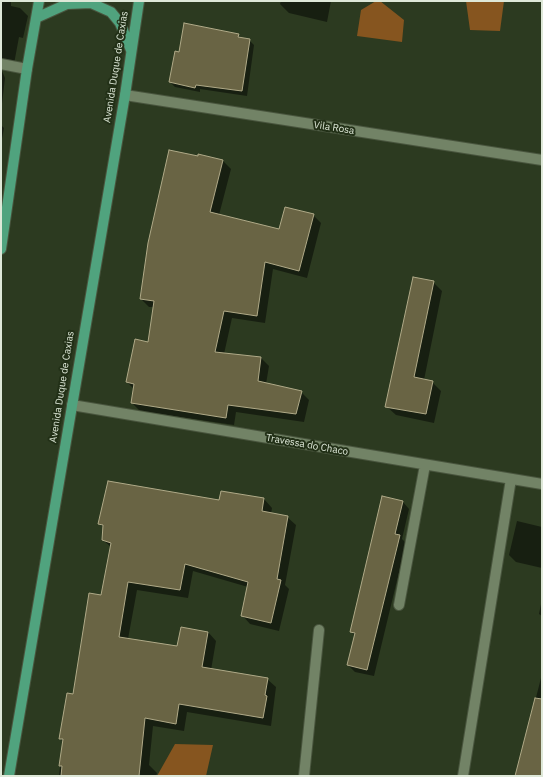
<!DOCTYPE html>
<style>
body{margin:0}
#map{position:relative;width:543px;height:777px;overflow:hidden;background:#2c3a20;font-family:"IBM Plex Sans",sans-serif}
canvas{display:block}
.frame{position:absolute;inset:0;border:2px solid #dee8d8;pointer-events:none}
</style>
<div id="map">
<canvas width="543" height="777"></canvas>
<div class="frame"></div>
</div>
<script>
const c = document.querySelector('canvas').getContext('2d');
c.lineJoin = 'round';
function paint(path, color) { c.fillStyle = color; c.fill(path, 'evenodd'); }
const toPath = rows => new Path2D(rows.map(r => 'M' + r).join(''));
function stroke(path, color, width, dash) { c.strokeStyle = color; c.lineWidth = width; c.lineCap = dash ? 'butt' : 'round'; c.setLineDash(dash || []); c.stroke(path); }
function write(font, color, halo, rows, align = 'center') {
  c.font = font + ' "IBM Plex Sans",sans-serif'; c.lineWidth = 4; c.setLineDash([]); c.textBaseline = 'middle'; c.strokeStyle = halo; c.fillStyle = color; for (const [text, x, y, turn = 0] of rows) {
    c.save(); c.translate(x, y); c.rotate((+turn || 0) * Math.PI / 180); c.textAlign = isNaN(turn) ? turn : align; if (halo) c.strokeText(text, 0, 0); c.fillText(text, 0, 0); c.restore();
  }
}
const forest = toPath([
 [376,1,380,1,404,20,402,42,357,36,361,10],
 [466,1,504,1,500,31,470,30],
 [175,744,213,745,206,776,157,776]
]);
const shadow = toPath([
 [1,1,11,1,11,6,20,8,28,16,23,38,19,37,14,64,7,63,2,71,5,78,1,112],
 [281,1,331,1,327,22,289,13,280,4],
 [238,35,242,39,249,40,254,45,247,96,200,89,200,92,175,87,170,82,180,53],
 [1,125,4,128,1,144],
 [199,155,223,161,231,169,219,215,280,231,313,215,321,223,307,278,273,269,265,323,232,318,224,354,261,358,269,366,266,384,301,392,309,400,304,422,236,412,234,425,140,411,132,403,134,389,127,382,149,343,154,307,149,307,141,299],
 [433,282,442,291,424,380,432,382,441,391,434,423,396,415,386,406],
 [264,499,272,508,271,514,287,517,296,525,285,585,289,589,279,631,250,624,242,615,248,587,193,571,188,598,137,590,128,639,178,647,208,632,216,641,211,670,267,679,276,687,271,726,187,712,184,731,153,726,149,765,157,773,156,776,59,776,63,742,60,738,102,596,111,547,103,540,104,528,99,523,220,501],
 [403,502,409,509,402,539,406,543,374,676,355,672,348,665,355,636,351,631],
 [517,521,542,527,542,568,516,562,509,555],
 [542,599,542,616,539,614],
 [542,674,542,776,516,776]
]);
const building = toPath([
 [184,23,239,34,238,37,250,39,242,91,196,85,195,88,169,82,175,51,179,52,184,23],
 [169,150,198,156,198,154,223,160,210,212,279,229,285,207,314,214,299,271,265,262,257,316,224,311,215,352,261,357,258,381,302,391,296,414,228,405,226,418,131,403,134,384,126,382,135,339,148,342,154,301,140,299,148,243,169,150],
 [413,277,434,281,414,377,433,381,426,414,385,407,413,277],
 [108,481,219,500,221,491,264,498,262,511,288,516,277,579,281,580,271,623,241,616,248,582,185,564,180,590,128,582,119,637,177,646,181,627,208,632,202,667,268,678,265,695,267,696,263,718,179,704,176,724,145,718,139,776,61,776,62,766,59,766,63,739,59,739,67,693,73,694,89,593,101,595,111,543,102,540,103,525,98,524,108,481],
 [382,496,403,501,395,534,400,535,367,670,347,665,355,633,350,632,382,496],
 [535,698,542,699,542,776,515,776,535,698]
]);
const minor = toPath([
 [1,64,27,69],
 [125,95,542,160],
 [72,405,542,484],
 [399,605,425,465],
 [304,776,319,630],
 [463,776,511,479]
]);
const major = toPath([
 [36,18,67,4,91,3,111,12,120,23,131,50],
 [1,249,27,69,39,1],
 [9,776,125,95,139,1]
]);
const streetNames = [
 ["Avenida Duque de Caxias",116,67,-81],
 ["Vila Rosa",334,128,9],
 ["Avenida Duque de Caxias",62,387,-81],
 ["Travessa do Chaco",307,445,10]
];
paint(forest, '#86551f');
paint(shadow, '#0007');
paint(building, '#696444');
stroke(building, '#b0aa88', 1);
stroke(minor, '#49553e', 12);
stroke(major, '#49553e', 12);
stroke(minor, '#728366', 10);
stroke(major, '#50a37e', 10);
write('10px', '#dee8d8', '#223017', streetNames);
</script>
